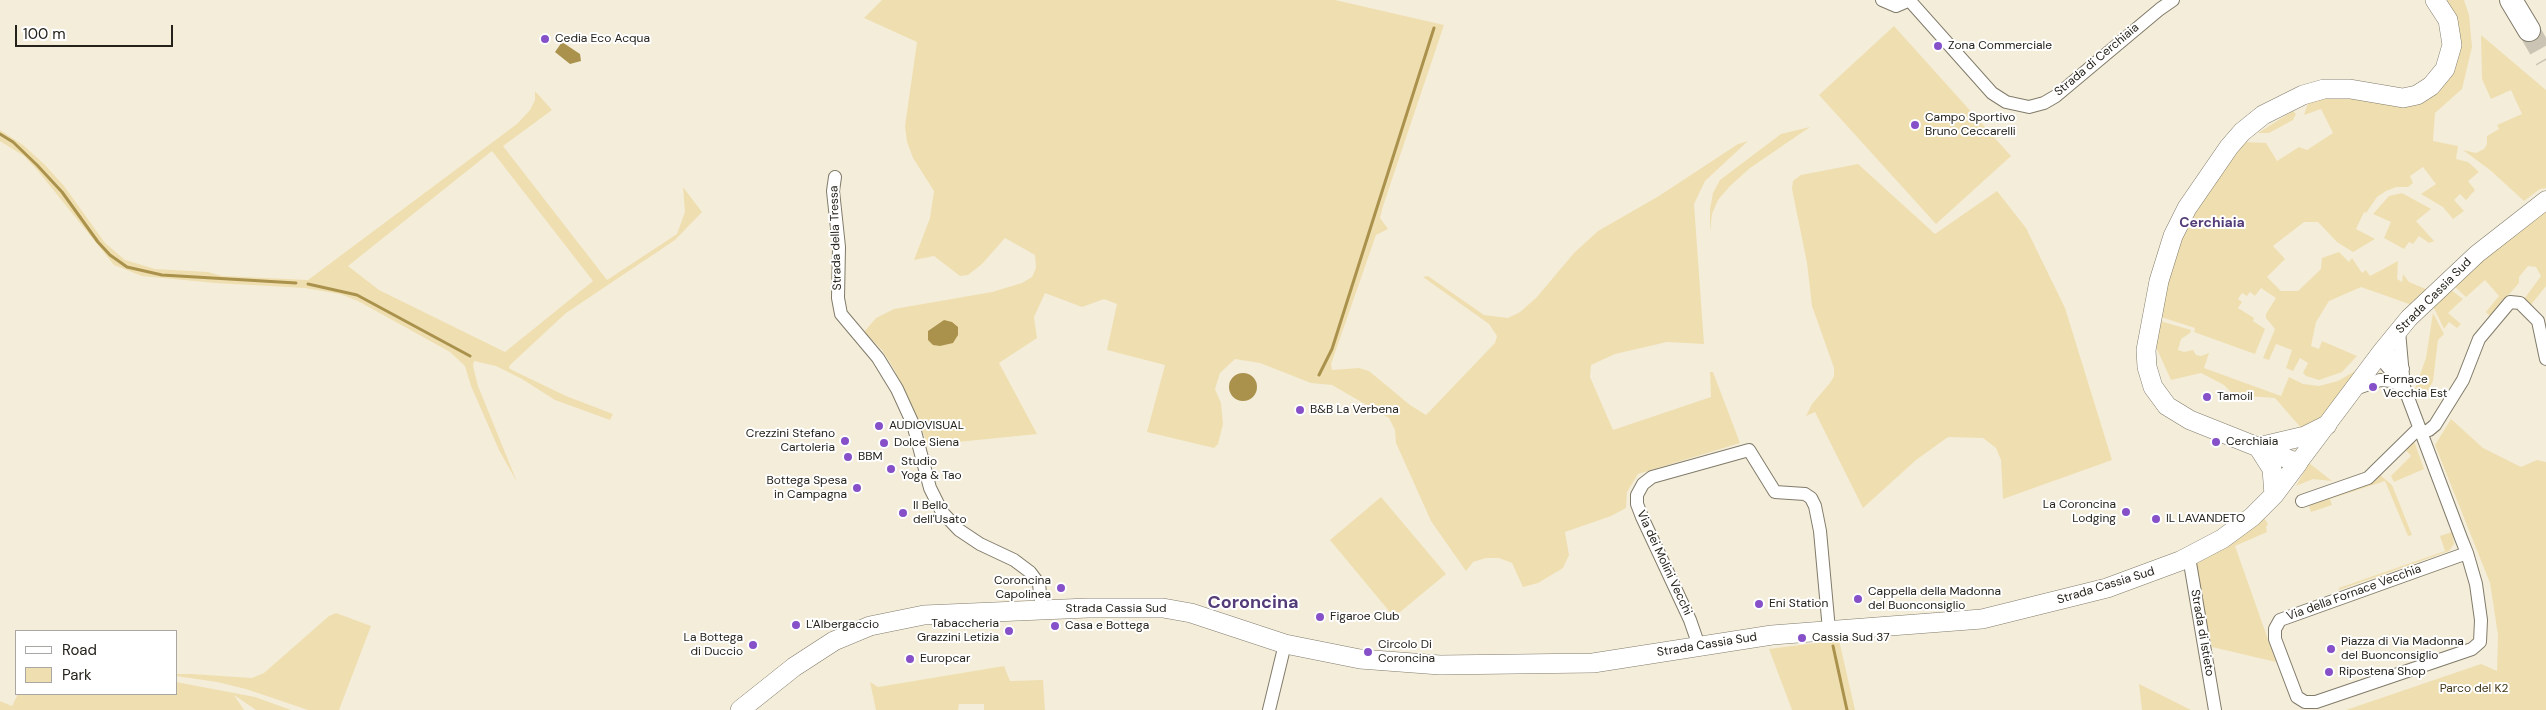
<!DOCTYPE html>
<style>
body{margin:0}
#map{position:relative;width:2546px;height:710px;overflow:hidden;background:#f4edda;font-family:"DM Sans",sans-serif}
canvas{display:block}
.legend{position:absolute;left:15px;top:630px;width:162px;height:65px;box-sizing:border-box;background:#fff;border:1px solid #a8a7a4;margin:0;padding:6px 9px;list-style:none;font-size:15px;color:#25221b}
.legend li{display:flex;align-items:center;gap:10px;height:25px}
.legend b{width:25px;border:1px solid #a8a7a4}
.scale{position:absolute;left:15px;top:25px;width:158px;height:22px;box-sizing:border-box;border:2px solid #25221b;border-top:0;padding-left:6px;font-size:15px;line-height:18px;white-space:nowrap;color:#25221b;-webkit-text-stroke:4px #fff;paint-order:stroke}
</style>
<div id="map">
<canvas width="2546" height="710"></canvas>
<ul class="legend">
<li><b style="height:6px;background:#fff"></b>Road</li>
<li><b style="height:14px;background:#efdfb0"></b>Park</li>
</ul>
<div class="scale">100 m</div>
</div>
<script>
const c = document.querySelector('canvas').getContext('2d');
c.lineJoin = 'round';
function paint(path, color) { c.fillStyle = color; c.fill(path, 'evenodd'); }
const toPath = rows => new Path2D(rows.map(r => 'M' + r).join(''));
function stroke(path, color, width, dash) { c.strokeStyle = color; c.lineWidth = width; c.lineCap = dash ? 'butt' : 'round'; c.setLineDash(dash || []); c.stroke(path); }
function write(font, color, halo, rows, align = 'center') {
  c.font = font + ' "DM Sans",sans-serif'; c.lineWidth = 4; c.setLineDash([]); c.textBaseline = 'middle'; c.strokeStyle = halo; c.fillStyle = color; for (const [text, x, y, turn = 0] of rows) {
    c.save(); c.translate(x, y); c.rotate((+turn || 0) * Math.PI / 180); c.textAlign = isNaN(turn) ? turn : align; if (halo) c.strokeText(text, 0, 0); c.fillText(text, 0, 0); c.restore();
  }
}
const green = toPath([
 [882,0,1335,0,1444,25,1383,206,1380,218,1388,229,1376,235,1331,364,1332,370,1359,368,1369,371,1410,405,1426,415,1495,343,1497,336,1489,324,1423,277,1428,276,1484,315,1508,318,1520,312,1536,298,1574,253,1598,231,1659,196,1738,144,1748,141,1705,181,1694,204,1704,344,1667,342,1615,354,1591,365,1590,377,1613,430,1711,397,1710,372,1713,372,1740,443,1638,474,1627,492,1626,508,1611,516,1565,532,1569,555,1563,568,1538,583,1523,587,1512,563,1499,558,1486,558,1473,562,1466,571,1431,521,1396,443,1395,430,1389,418,1332,385,1311,383,1260,363,1235,359,1220,373,1215,389,1221,403,1223,424,1218,444,1214,448,1147,432,1165,365,1107,350,1117,304,1104,299,1082,307,1045,293,1034,317,1037,338,999,363,1037,434,928,445,916,415,894,369,882,350,864,332,876,318,894,309,992,292,1022,283,1032,277,1036,268,1035,255,1005,238,982,264,968,275,960,276,934,256,914,260,930,218,934,191,913,158,907,142,905,126,917,42,864,18],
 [2444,0,2464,0,2469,15,2472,47,2462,89,2435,113,2433,141,2458,146,2456,159,2468,162,2479,172,2468,181,2475,190,2468,198,2466,200,2460,194,2454,200,2464,211,2453,219,2443,207,2421,194,2436,184,2423,167,2410,176,2413,183,2408,187,2396,187,2386,191,2377,197,2366,213,2364,212,2356,229,2375,239,2353,252,2337,242,2318,222,2304,222,2273,246,2285,259,2267,277,2281,291,2298,291,2321,269,2322,258,2339,252,2349,262,2352,258,2362,273,2366,270,2370,276,2398,261,2397,279,2402,282,2403,274,2409,282,2428,290,2412,305,2361,287,2329,301,2316,322,2311,346,2319,349,2322,341,2357,356,2342,372,2319,380,2306,376,2303,373,2308,363,2300,358,2293,371,2286,368,2292,350,2276,344,2269,360,2263,358,2275,329,2266,318,2266,314,2276,298,2261,288,2255,296,2250,292,2247,296,2242,293,2238,299,2242,302,2238,308,2254,318,2253,321,2265,329,2255,354,2194,332,2195,328,2161,317,2165,288,2182,236,2211,187,2241,147,2245,142,2266,143,2277,161,2299,147,2307,150,2333,133,2321,109,2304,115,2308,103,2322,97,2362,99,2443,82],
 [1894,26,2011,156,1936,224,1819,95],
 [2481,35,2546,90,2546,188,2540,189,2524,201,2490,170,2463,150,2476,153,2484,149,2487,144,2487,136,2499,129,2497,125,2522,114,2511,90,2491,99,2482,79],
 [535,91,552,110,503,146,607,280,677,234,685,212,683,187,702,212,675,240,566,313,510,365,509,368,512,370,566,396,613,414,610,420,555,400,522,379,496,366,474,361,473,366,478,386,517,482,499,450,471,386,465,366,450,352,358,301,340,294,305,288,215,283,142,276,114,265,38,171,24,156,0,141,0,130,23,145,45,165,64,186,105,243,125,260,155,269,208,272,222,276,308,280,517,124,530,110,535,100],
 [492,151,593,281,505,352,379,290,348,266],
 [2293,111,2296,114,2293,120,2269,133,2258,133],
 [1810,127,1750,168,1730,186,1718,200,1712,214,1710,232,1710,209,1713,193,1720,180,1781,134],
 [1858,164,1935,234,1997,191,2026,228,2065,308,2112,460,2003,499,2001,460,1996,448,1983,438,1948,437,1916,460,1863,508,1815,412,1806,416,1812,404,1830,383,1834,376,1834,368,1812,306,1807,263,1792,189,1793,181,1801,175],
 [2402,193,2431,209,2416,221,2434,241,2429,243,2419,236,2413,244,2409,242,2404,249,2384,238,2391,222,2373,214,2389,196],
 [2546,211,2546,286,2530,306,2524,299,2541,276,2536,267,2528,266,2519,277,2519,283,2490,316,2486,312,2499,296,2485,280,2466,297,2455,287,2478,266,2478,263],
 [2451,290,2463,299,2448,313,2461,324,2457,328,2449,322,2444,329,2433,306],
 [2433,313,2444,334,2438,340,2433,381,2426,394,2419,398,2415,389,2426,358],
 [2160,321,2191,330,2190,333,2181,339,2178,350,2184,352,2193,350,2196,355,2201,356,2209,353,2204,368,2281,396,2289,377,2303,384,2319,386,2338,381,2360,368,2324,419,2302,429,2275,398,2234,395,2224,385,2201,373,2171,380,2156,347],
 [2451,419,2483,448,2521,467,2537,460,2546,462,2546,710,2346,710,2481,664,2497,671,2498,635,2490,583,2435,445],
 [2414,441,2424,469,2394,482,2391,476,2411,456,2405,449],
 [2309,463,2332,481,2313,479,2296,486],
 [2379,474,2392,485,2412,535,2408,536,2385,481,2330,499,2332,505,2311,512,2308,503],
 [1381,497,1446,574,1394,617,1330,540],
 [2264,518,2268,524,2266,527,2267,532,2235,546,2276,662,2212,647,2198,578,2197,563,2241,537],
 [2452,532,2454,544,2449,551,2339,590,2339,588,2445,551,2440,536],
 [336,613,371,626,339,710,308,710,246,689,217,682,176,676,176,674,192,674,252,678,264,673,329,616],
 [1839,640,1855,710,1792,710,1769,649],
 [1004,666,1010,681,1043,680,1045,710,984,710,984,704,959,704,958,710,876,710,870,682,878,687],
 [176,682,255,697,291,710,256,710,234,695,244,710,0,710,0,701,12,706,18,694,176,694],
 [2139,684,2191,710,2142,710]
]);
const water = toPath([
 [562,42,580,54,581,61,570,64,555,52],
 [944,320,952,322,958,327,958,335,953,343,940,346,933,345,928,340,928,331],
 '1229 387a14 14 0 1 1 28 0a14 14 0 1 1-28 0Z'
]);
const stream = toPath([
 [0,134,13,142,37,165,62,192,98,242,110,255,127,267,162,275,296,283],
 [308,284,357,295,470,356],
 [1319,375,1332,349,1434,28],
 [1833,646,1847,710]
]);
const highwayTunnel = toPath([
 [2529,30,2546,60]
]);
const street = toPath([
 [1882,0,1896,6,1910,0],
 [1910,1,1992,93,2006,102,2029,107,2044,103,2056,96,2160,9,2173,0],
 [835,177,833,191,839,247,838,298,841,314,878,358,897,389,913,424,930,488,942,512,959,530,980,544,1014,560,1030,572,1039,584,1042,610],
 [2399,331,2404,387,2461,538,2467,553,2476,584,2481,620,2480,642,2472,649,2316,702,2305,702,2297,697,2275,639,2275,629,2280,620,2467,553],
 [2403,369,2389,353,2382,351,2386,365,2404,387],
 [2355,389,2380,380,2392,381,2399,385],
 [2421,433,2429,430,2435,425,2463,380,2479,339,2510,302,2520,303,2538,321,2546,359],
 [2302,501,2368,478,2419,428],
 [2189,557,2215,710],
 [1699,646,1690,620,1642,517,1637,504,1637,495,1643,484,1652,477,1749,450,1775,492,1805,494,1811,498,1815,506,1820,531,1829,630],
 [1269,710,1285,644]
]);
const secondary = toPath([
 [2298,463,2382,351,2409,318,2477,254,2546,200]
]);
const primary = toPath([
 [2258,447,2305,436,2327,425],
 [2258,447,2272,469,2274,495],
 [740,710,794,667,834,641,870,626,924,615,1088,608,1163,608,1191,613,1285,644,1360,659,1440,665,1593,663,1772,635,1982,619,2107,588,2180,561,2222,539,2252,517,2274,495,2298,463,2190,420,2167,406,2153,387,2147,367,2146,350,2159,281,2173,236,2187,208,2229,147,2242,132,2263,115,2303,95,2324,89,2350,89,2403,98,2417,95,2431,86,2445,69,2452,45,2448,20,2435,0]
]);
const highway = toPath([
 [2511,0,2529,30]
]);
const markers = [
 [545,39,5,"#8550c8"],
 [1938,46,5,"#8550c8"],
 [1915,125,5,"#8550c8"],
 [2373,387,5,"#8550c8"],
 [2207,397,5,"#8550c8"],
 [1300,410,5,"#8550c8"],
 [879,426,5,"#8550c8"],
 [845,441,5,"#8550c8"],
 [2216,442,5,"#8550c8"],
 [884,443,5,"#8550c8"],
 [848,457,5,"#8550c8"],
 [891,469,5,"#8550c8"],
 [857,488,5,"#8550c8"],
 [2126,512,5,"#8550c8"],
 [903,513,5,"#8550c8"],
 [2156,519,5,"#8550c8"],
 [1061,588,5,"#8550c8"],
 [1858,599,5,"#8550c8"],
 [1759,604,5,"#8550c8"],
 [1320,617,5,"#8550c8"],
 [796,625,5,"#8550c8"],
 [1055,626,5,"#8550c8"],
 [1009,631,5,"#8550c8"],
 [1802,638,5,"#8550c8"],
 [753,645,5,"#8550c8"],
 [2331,649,5,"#8550c8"],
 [1368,652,5,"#8550c8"],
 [910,659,5,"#8550c8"],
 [2329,672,5,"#8550c8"]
];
const poiNames = [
 ["Cedia Eco Acqua",555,39],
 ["Zona Commerciale",1948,46],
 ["Campo Sportivo",1925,118],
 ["Bruno Ceccarelli",1925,132],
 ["Fornace",2383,380],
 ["Vecchia Est",2383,394],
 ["Tamoil",2217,397],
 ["B&B La Verbena",1310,410],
 ["AUDIOVISUAL",889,426],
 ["Crezzini Stefano",835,434,"right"],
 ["Cartoleria",835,448,"right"],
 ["Cerchiaia",2226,442],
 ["Dolce Siena",894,443],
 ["BBM",858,457],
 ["Studio",901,462],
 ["Yoga & Tao",901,476],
 ["Bottega Spesa",847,481,"right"],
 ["in Campagna",847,495,"right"],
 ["La Coroncina",2116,505,"right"],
 ["Lodging",2116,519,"right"],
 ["Il Bello",913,506],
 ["dell'Usato",913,520],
 ["IL LAVANDETO",2166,519],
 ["Coroncina",1051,581,"right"],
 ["Capolinea",1051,595,"right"],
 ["Cappella della Madonna",1868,592],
 ["del Buonconsiglio",1868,606],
 ["Eni Station",1769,604],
 ["Figaroe Club",1330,617],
 ["Tabaccheria",999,624,"right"],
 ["Grazzini Letizia",999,638,"right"],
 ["L'Albergaccio",806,625],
 ["Casa e Bottega",1065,626],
 ["La Bottega",743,638,"right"],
 ["di Duccio",743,652,"right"],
 ["Cassia Sud 37",1812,638],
 ["Piazza di Via Madonna",2341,642],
 ["del Buonconsiglio",2341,656],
 ["Circolo Di",1378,645],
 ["Coroncina",1378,659],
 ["Europcar",920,659],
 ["Ripostena Shop",2339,672]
];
const streetNames = [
 ["Strada di Cerchiaia",2097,60,-40],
 ["Strada della Tressa",836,238,-92],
 ["Strada Cassia Sud",2434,296,-45],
 ["Via dei Molini Vecchi",1664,563,65],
 ["Strada Cassia Sud",2106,586,-17],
 ["Via della Fornace Vecchia",2354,593,-20],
 ["Strada Cassia Sud",1116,609],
 ["Strada di Istieto",2202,633,80],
 ["Strada Cassia Sud",1707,645,-9]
];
const parkNames = [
 ["Parco del K2",2474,689]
];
const neighbourhoodNames = [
 ["Cerchiaia",2212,223]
];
const districtNames = [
 ["Coroncina",1253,603]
];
paint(green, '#efdfb0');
paint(water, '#aa924d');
stroke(stream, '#aa924d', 3);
stroke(highwayTunnel, '#cbc4b4', 22, [22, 11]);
stroke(street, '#817b6a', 14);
stroke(secondary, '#817b6a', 19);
stroke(primary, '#817b6a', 20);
stroke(highway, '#817b6a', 24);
stroke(street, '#fff', 12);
stroke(secondary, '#fff', 18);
stroke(primary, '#fff', 19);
stroke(highway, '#fff', 22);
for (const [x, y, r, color] of markers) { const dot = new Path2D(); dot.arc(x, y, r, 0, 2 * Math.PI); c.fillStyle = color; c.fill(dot); stroke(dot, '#fff', 2); }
write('12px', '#25221b', '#fff', poiNames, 'left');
write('12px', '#25221b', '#fff', streetNames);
write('12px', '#403516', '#fff', parkNames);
write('bold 14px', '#543c78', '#fff', neighbourhoodNames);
write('bold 18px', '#543c78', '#fff', districtNames);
</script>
